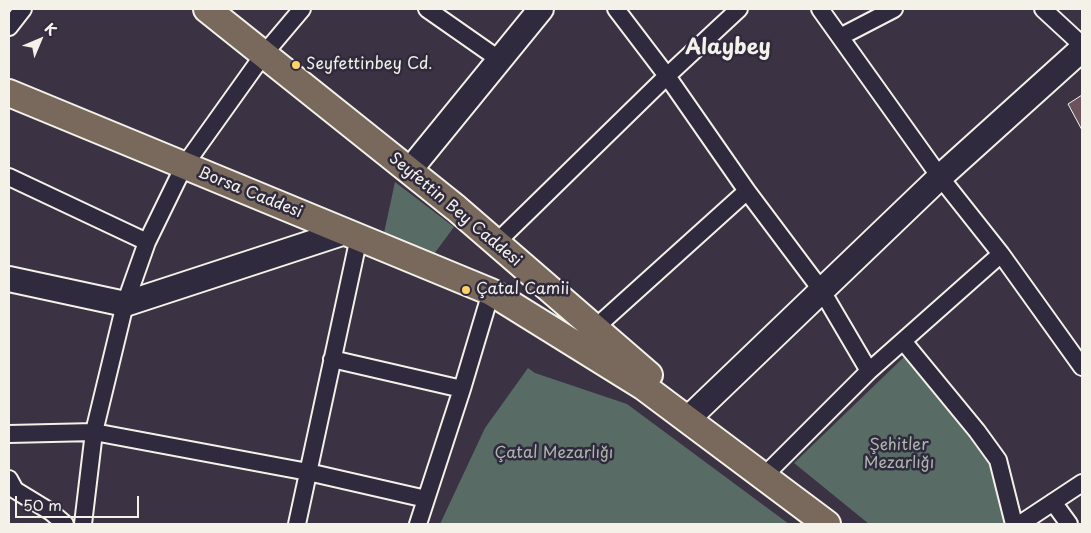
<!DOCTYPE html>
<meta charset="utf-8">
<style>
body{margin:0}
#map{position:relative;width:1091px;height:533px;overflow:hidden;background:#3b3244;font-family:"Playpen Sans",sans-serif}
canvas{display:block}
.frame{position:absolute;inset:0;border:10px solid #f4f1e8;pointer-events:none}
.north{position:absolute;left:15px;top:15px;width:50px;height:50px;-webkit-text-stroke:4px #2f2a3d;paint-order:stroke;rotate:45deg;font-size:14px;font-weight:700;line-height:20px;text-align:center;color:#f4f1e8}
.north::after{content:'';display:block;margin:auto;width:18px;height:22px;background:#f4f1e8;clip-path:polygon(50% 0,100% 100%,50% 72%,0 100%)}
.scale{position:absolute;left:15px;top:496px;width:124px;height:22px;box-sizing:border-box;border:2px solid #f4f1e8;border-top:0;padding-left:6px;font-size:15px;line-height:18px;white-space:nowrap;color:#f4f1e8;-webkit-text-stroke:4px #2f2a3d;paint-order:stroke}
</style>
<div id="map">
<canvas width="1091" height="533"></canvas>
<div class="frame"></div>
<div class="north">K</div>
<div class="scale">50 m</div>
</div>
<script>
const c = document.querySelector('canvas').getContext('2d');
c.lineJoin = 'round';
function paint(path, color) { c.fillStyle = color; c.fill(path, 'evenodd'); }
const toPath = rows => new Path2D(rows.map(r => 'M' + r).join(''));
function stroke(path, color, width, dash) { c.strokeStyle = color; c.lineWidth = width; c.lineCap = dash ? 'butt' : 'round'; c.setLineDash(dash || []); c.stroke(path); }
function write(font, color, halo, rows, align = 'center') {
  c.font = font + ' "Playpen Sans",sans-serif'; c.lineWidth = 5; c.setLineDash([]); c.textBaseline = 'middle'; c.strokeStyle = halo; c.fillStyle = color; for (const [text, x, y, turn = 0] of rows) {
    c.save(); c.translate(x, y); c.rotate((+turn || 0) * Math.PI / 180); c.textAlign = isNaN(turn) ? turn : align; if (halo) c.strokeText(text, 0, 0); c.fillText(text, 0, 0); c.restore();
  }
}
const green = toPath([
 [395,182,454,227,434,254,384,233],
 [905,356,991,461,1006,524,869,524,794,463],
 [528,368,535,373,627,404,789,524,440,524,485,428]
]);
const building = toPath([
 [1082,95,1082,130,1068,104,1082,95]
]);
const street = toPath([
 [427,9,500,60],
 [616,9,667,76,747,191,822,291,869,371],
 [820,9,940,177,1001,254,1082,367],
 [1043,9,1082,45],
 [9,27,23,9],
 [840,37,894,9],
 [9,177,147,242],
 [496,243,667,76,739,9],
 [591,335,595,328,747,191],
 [903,341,977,431,998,460,1014,524],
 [332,359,462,389],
 [9,434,94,432,308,472,426,499],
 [771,469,869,371,1001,254],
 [9,479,15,490,51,512,65,524],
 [1053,502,1069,524],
 [83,524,94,432,125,304,147,242,184,166,264,54,302,9],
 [297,524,359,237],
 [418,524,462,389,491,292],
 [1020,524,1082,483]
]);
const secondary = toPath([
 [409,171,541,9],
 [9,279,125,304,345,232],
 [695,412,940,177,1082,49]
]);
const primary = toPath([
 [207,9,456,208,649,375],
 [9,93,491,292,644,387,827,524]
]);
const markers = [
 [296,65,5,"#ffd166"],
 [466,290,5,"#ffd166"]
];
const poiNames = [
 ["Seyfettinbey Cd.",306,65],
 ["Çatal Camii",476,290]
];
const streetNames = [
 ["Borsa Caddesi",250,193,22],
 ["Seyfettin Bey Caddesi",455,210,40]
];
const parkNames = [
 ["Şehitler",899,446],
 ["Mezarlığı",899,464],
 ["Çatal Mezarlığı",554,454]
];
const districtNames = [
 ["Alaybey",728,48]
];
paint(green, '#586b65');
paint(building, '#6b535e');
stroke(building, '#f4f1e8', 1);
stroke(street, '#f4f1e8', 20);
stroke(secondary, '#f4f1e8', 28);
stroke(primary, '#f4f1e8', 30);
stroke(street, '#2f2a3d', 16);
stroke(secondary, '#2f2a3d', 24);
stroke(primary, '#78695c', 26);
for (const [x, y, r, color] of markers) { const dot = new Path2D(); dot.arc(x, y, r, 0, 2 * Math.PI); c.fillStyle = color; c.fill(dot); stroke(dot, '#2f2a3d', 2); }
write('16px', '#f4f1e8', '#2f2a3d', poiNames, 'left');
write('16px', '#f4f1e8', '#2f2a3d', streetNames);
write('16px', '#aeb5ad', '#2f2a3d', parkNames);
write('bold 21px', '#f4f1e8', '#2f2a3d', districtNames);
</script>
